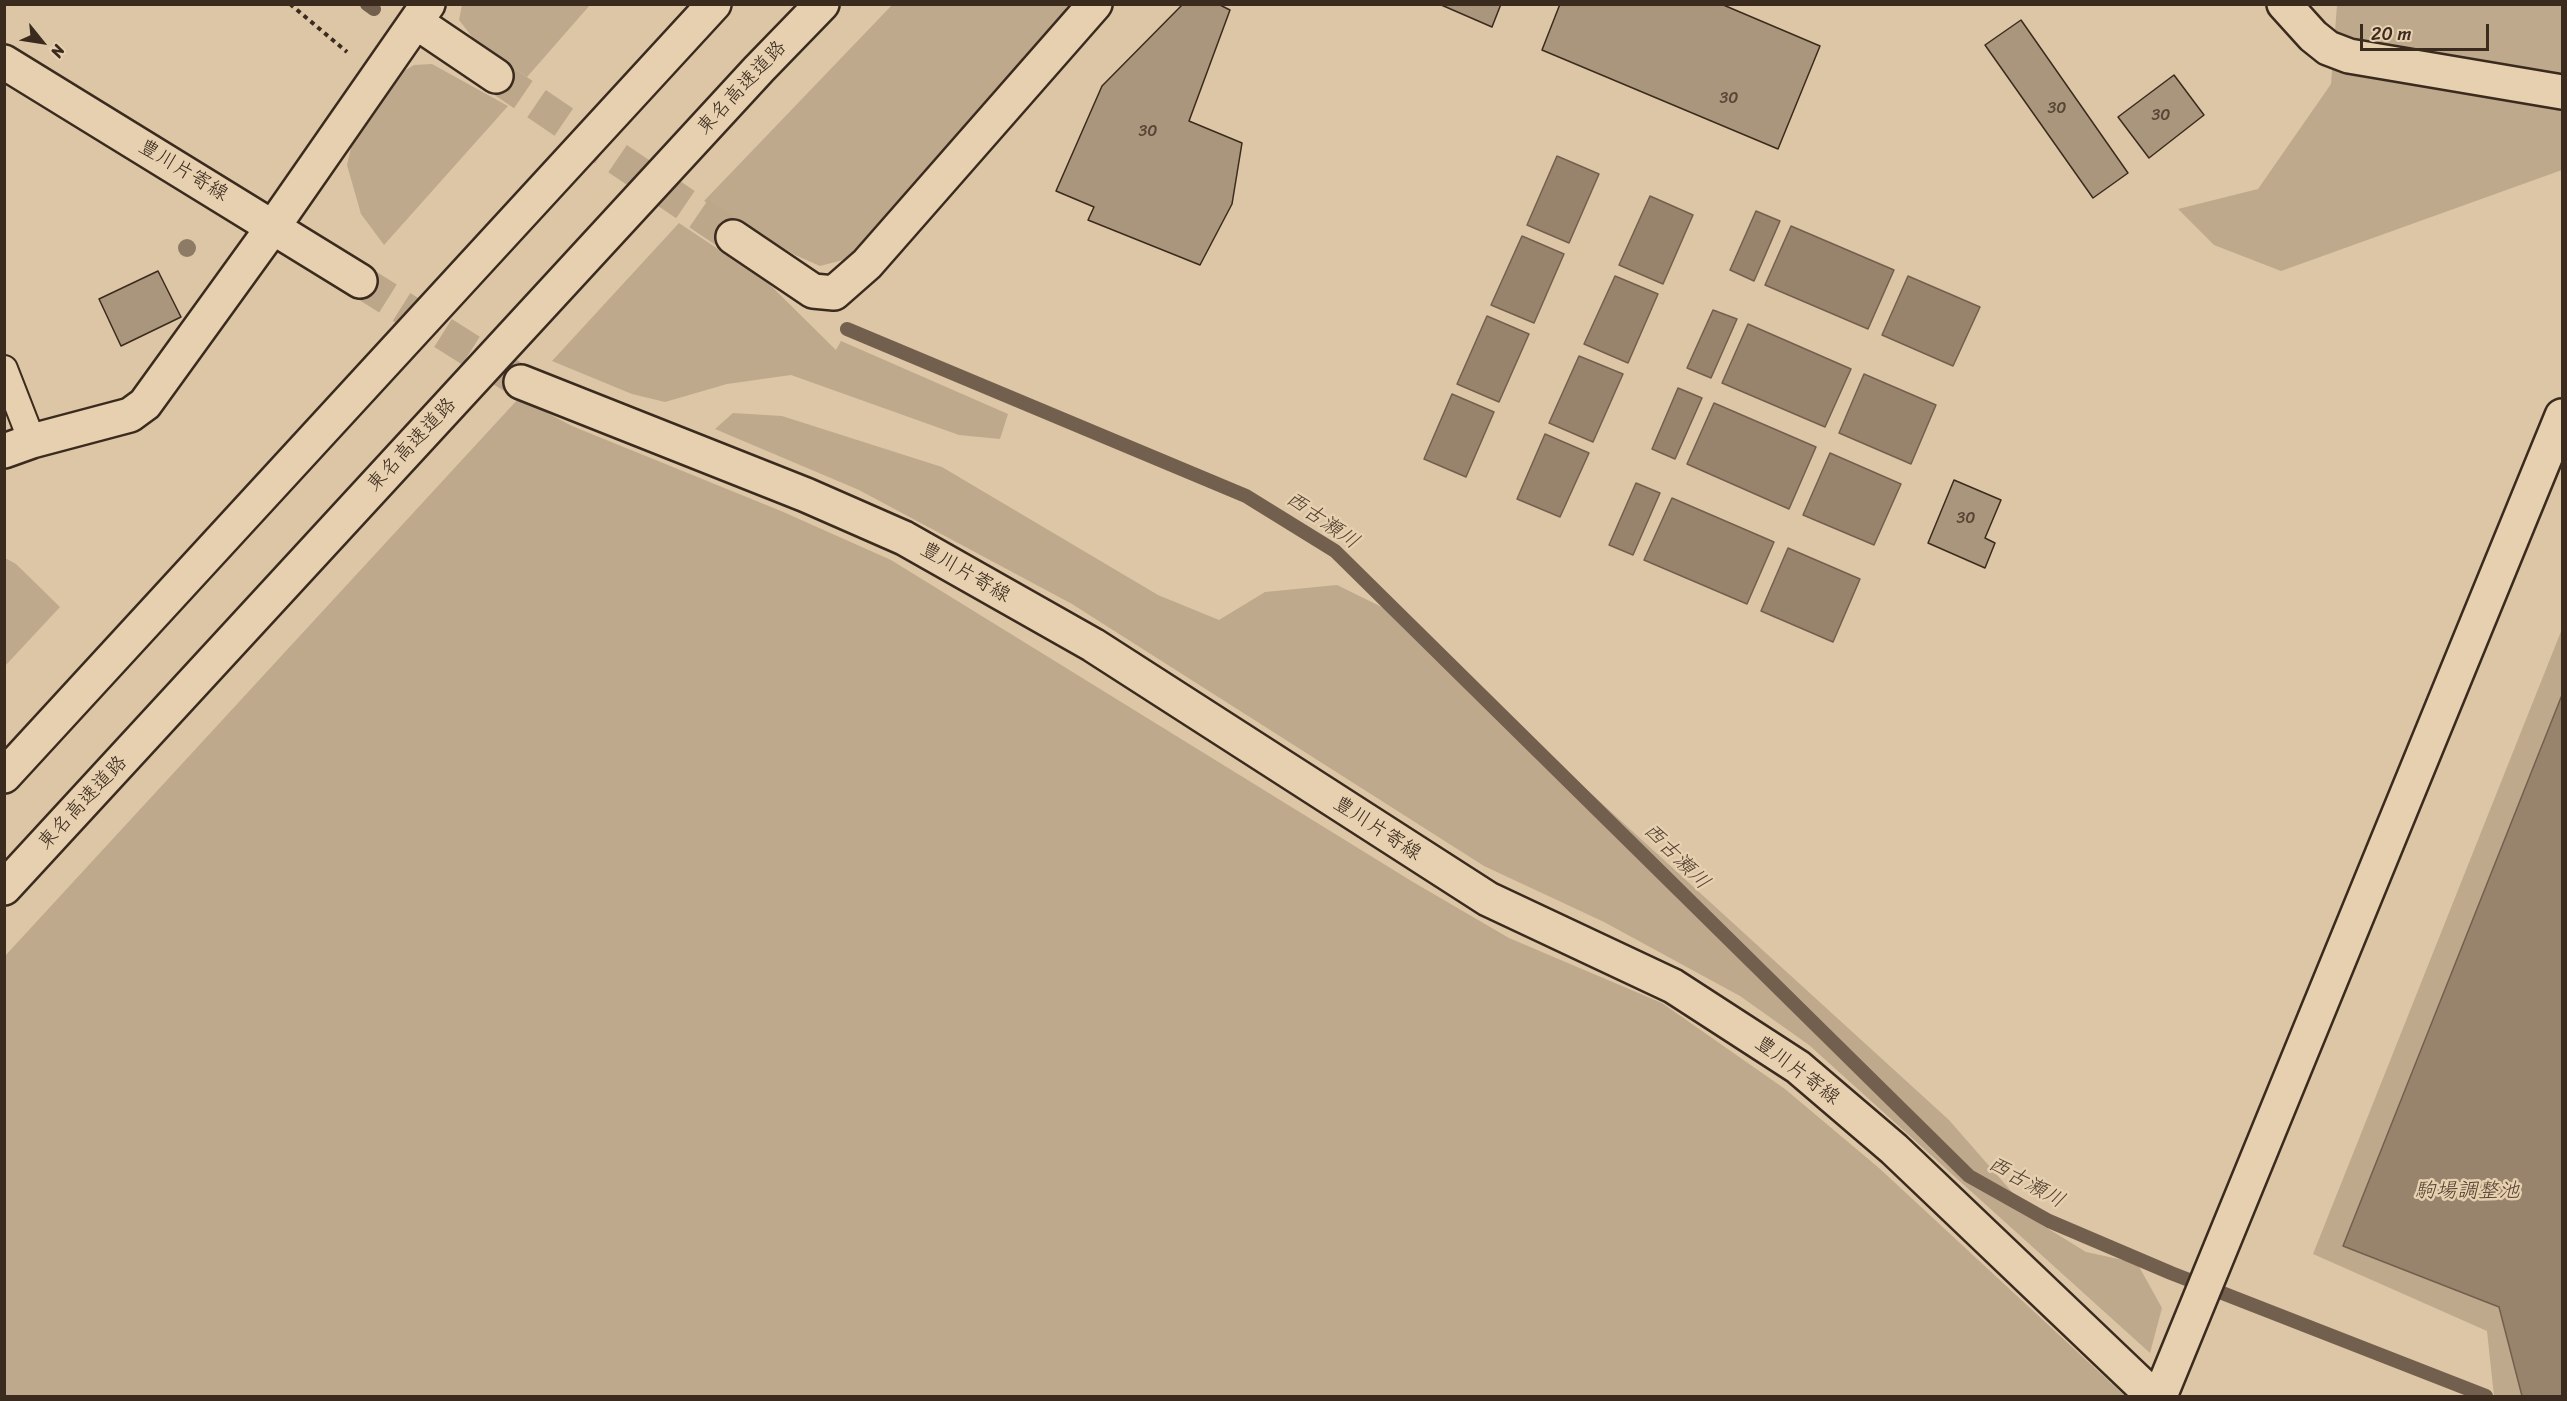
<!DOCTYPE html>
<meta charset="utf-8">
<style>
body{margin:0}
#map{position:relative;width:2567px;height:1401px;overflow:hidden;background:#dcc6a6;font-family:Sriracha,sans-serif}
canvas{display:block}
.frame{position:absolute;inset:0;border:6px solid #3b2a1e;pointer-events:none}
.north{position:absolute;left:12px;top:12px;width:60px;height:60px;-webkit-text-stroke:4px #e6d0af;paint-order:stroke;rotate:120deg;font-size:16px;font-weight:700;line-height:24px;text-align:center;color:#3b2a1e}
.north::after{content:'';display:block;margin:auto;width:21px;height:27px;background:#3b2a1e;clip-path:polygon(50% 0,100% 100%,50% 72%,0 100%)}
.scale{position:absolute;left:2360px;top:24px;width:129px;height:27px;box-sizing:border-box;border:3px solid #3b2a1e;border-top:0;padding-left:8px;font-size:18px;line-height:21px;white-space:nowrap;color:#3b2a1e;-webkit-text-stroke:4px #e6d0af;paint-order:stroke}
</style>
<div id="map">
<canvas width="2567" height="1401"></canvas>
<div class="frame"></div>
<div class="north">N</div>
<div class="scale">20 m</div>
</div>
<script>
const c = document.querySelector('canvas').getContext('2d');
c.lineJoin = 'round';
function paint(path, color) { c.fillStyle = color; c.fill(path, 'evenodd'); }
const toPath = rows => new Path2D(rows.map(r => 'M' + r).join(''));
function stroke(path, color, width, dash) { c.strokeStyle = color; c.lineWidth = width; c.lineCap = dash ? 'butt' : 'round'; c.setLineDash(dash || []); c.stroke(path); }
function write(font, color, halo, rows, align = 'center') {
  c.font = font + ' Sriracha,"Klee One",sans-serif'; c.lineWidth = 5; c.setLineDash([]); c.textBaseline = 'middle'; c.strokeStyle = halo; c.fillStyle = color; for (const [text, x, y, turn = 0] of rows) {
    c.save(); c.translate(x, y); c.rotate((+turn || 0) * Math.PI / 180); c.textAlign = isNaN(turn) ? turn : align; if (halo) c.strokeText(text, 0, 0); c.fillText(text, 0, 0); c.restore();
  }
}
const green = toPath([
 [462,5,590,5,527,77,477,43,459,20],
 [892,5,1072,5,847,259,820,266,795,255,704,201],
 [2337,5,2562,5,2562,170,2281,271,2214,245,2178,209,2258,189,2331,84],
 [432,64,508,106,384,245,361,214,347,165,353,139,394,77,414,65],
 [679,223,766,281,836,350,841,341,1008,414,1000,439,959,435,791,375,727,384,665,402,632,394,552,361],
 [519,398,572,426,781,511,891,560,1413,882,1509,938,1662,1003,1785,1089,1879,1168,2125,1396,5,1396,4,957],
 [733,413,782,416,942,467,1158,595,1219,620,1265,592,1337,585,1392,612,1949,1120,2039,1223,2086,1252,2137,1263,2162,1308,2150,1353,1809,1045,1740,996,1604,922,1484,866,1072,604,859,490,715,429],
 [5,558,16,564,60,607,5,666],
 [2562,629,2562,695,2344,1246,2499,1307,2522,1396,2494,1396,2487,1331,2313,1254]
]);
const water = toPath([
 [1557,156,1599,174,1569,243,1527,225,1557,156],
 [1650,196,1693,215,1663,284,1619,265,1650,196],
 [1756,211,1780,221,1754,281,1730,270,1756,211],
 [1791,226,1894,270,1868,329,1765,285,1791,226],
 [1522,236,1564,254,1534,323,1491,305,1522,236],
 [1615,276,1658,294,1628,363,1584,344,1615,276],
 [1908,276,1980,307,1953,366,1882,335,1908,276],
 [1713,310,1737,319,1711,378,1687,368,1713,310],
 [1487,316,1529,334,1499,402,1457,384,1487,316],
 [1748,324,1851,369,1825,427,1722,383,1748,324],
 [1579,356,1623,374,1593,442,1549,423,1579,356],
 [1864,374,1936,405,1911,464,1839,433,1864,374],
 [1678,388,1702,398,1675,459,1652,449,1678,388],
 [1452,394,1494,412,1466,477,1424,459,1452,394],
 [1714,403,1816,447,1789,509,1687,464,1714,403],
 [1545,434,1589,453,1560,517,1517,499,1545,434],
 [1830,453,1901,484,1874,545,1803,515,1830,453],
 [1636,483,1660,493,1633,555,1609,545,1636,483],
 [1672,498,1774,542,1747,604,1644,560,1672,498],
 [1788,548,1860,579,1833,642,1761,611,1788,548],
 [2562,695,2562,1396,2522,1396,2499,1307,2343,1246,2562,695]
]);
const stream = toPath([
 [367,4,374,9],
 [847,329,1246,496,1335,551,1969,1176,2049,1221,2171,1273,2486,1396]
]);
const building = toPath([
 [1183,4,1218,4,1230,10,1189,121,1242,143,1232,204,1200,265,1088,220,1094,207,1056,191,1102,86,1183,4],
 [1439,4,1501,4,1492,27,1439,4],
 [1560,4,1721,4,1820,46,1778,149,1542,50,1560,4],
 [2021,20,2128,173,2093,198,1985,45,2021,20],
 [2174,75,2204,115,2149,158,2118,117,2174,75],
 [158,271,181,317,121,346,99,299,158,271],
 [1954,480,2001,500,1985,538,1995,543,1985,568,1928,543,1954,480]
]);
const minorTunnel = toPath([
 [496,76,733,237]
]);
const secondaryTunnel = toPath([
 [360,281,521,382]
]);
const path = toPath([
 [290,4,347,52]
]);
const service = toPath([
 [4,369,32,441]
]);
const minor = toPath([
 [2284,4,2313,36,2328,48,2349,56,2562,92],
 [416,22,496,76],
 [733,237,813,291,834,293,867,264,1095,4],
 [4,451,32,441,130,415,145,404,273,227,428,4],
 [2160,1396,2562,416]
]);
const secondary = toPath([
 [4,62,360,281],
 [521,382,806,495,904,538,1093,645,1488,899,1673,986,1798,1067,1894,1149,2153,1396]
]);
const motorway = toPath([
 [4,776,714,4],
 [4,888,759,69,822,4]
]);
const trees = [
 [187,248]
];
const numberNames = [
 ["30",1729,99],
 ["30",2057,109],
 ["30",2161,116],
 ["30",1148,132],
 ["30",1966,519]
];
const streetNames = [
 ["東名高速道路",742,88,-47],
 ["豊川片寄線",183,171,31],
 ["東名高速道路",412,445,-47],
 ["豊川片寄線",965,573,30],
 ["東名高速道路",83,803,-47],
 ["豊川片寄線",1377,829,33],
 ["豊川片寄線",1797,1071,37]
];
const waterNames = [
 ["西古瀬川",1322,521,35],
 ["西古瀬川",1676,857,45],
 ["西古瀬川",2026,1183,29],
 ["駒場調整池",2467,1192]
];
paint(green, '#bea98d');
paint(water, '#98836d');
stroke(water, '#735f4d', 1.5);
stroke(stream, '#735f4d', 14);
paint(building, '#aa967c');
stroke(building, '#3b2a1e', 1.5);
stroke(minorTunnel, '#bca78b', 33, [33, 16]);
stroke(secondaryTunnel, '#bca78b', 33, [33, 16]);
stroke(service, '#3b2a1e', 30);
stroke(minor, '#3b2a1e', 38);
stroke(secondary, '#3b2a1e', 38);
stroke(motorway, '#3b2a1e', 38);
stroke(path, '#3b2a1e', 4, [4.5, 4.5]);
stroke(service, '#e6d0af', 26);
stroke(minor, '#e6d0af', 33);
stroke(secondary, '#e6d0af', 33);
stroke(motorway, '#e6d0af', 33);
c.fillStyle = '#8e7b65';
for (const [x, y] of trees) { c.beginPath(); c.arc(x, y, 9, 0, 2 * Math.PI); c.fill(); }
write('16px', '#574536', null, numberNames);
write('20px', '#3b2a1e', '#e6d0af', streetNames);
write('italic 21px', '#524032', '#e6d0af', waterNames);
</script>
